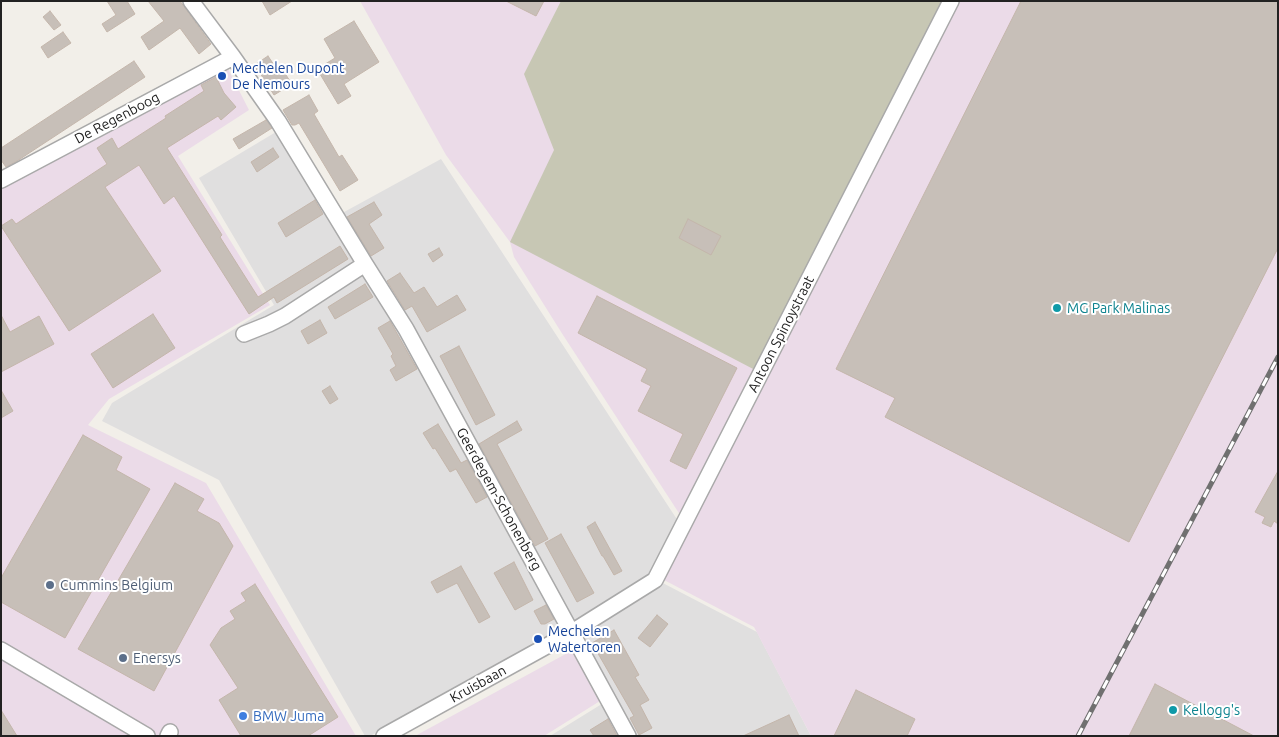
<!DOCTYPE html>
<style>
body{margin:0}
#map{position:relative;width:1279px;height:737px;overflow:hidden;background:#f2efe9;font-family:Ubuntu,sans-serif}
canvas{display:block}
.frame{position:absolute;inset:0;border:2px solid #222;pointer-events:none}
</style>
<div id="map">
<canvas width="1279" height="737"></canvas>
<div class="frame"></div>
</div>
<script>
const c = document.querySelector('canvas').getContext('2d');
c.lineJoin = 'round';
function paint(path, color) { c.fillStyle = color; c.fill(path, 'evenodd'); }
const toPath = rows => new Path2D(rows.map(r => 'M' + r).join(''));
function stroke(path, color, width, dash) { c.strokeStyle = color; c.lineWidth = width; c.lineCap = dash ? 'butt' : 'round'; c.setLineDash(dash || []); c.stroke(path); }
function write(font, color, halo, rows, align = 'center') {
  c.font = font + ' Ubuntu,sans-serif'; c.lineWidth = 4; c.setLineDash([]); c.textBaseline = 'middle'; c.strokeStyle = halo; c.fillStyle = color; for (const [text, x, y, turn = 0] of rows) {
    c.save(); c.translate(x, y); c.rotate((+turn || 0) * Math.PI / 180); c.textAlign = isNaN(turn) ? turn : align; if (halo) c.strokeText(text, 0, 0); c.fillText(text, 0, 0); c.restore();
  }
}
const residential = toPath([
 [281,129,335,217,441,159,680,524,657,580,757,632,811,736,550,736,605,702,567,631,370,736,365,736,219,480,102,421,112,403,274,305,199,178]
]);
const industrial = toPath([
 [360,1,1278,1,1278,736,811,736,754,627,664,580,688,527,563,335,514,257,510,242,446,155],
 [222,57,249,110,178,156,270,305,109,399,88,425,206,483,356,736,1,736,1,184],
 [573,650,600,701,544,736,415,736]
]);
const construction = toPath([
 [561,1,944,1,757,371,510,242,554,150,524,74]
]);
const building = toPath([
 [107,1,127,1,135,14,107,32,102,24,116,15,107,1],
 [148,1,180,1,211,44,199,54,180,28,149,50,141,37,164,21,148,1],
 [262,1,292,1,270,15,262,1],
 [506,1,544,1,536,16,506,1],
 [1021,1,1278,1,1278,248,1129,542,885,417,895,398,836,369,1021,1],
 [50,11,61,25,54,30,43,17,50,11],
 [354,21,379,62,344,84,351,96,338,104,317,69,335,58,324,39,354,21],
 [63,32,71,43,48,58,41,47,63,32],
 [268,56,280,74,284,72,292,84,274,95,260,73,259,74,253,66,268,56],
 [134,61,145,77,17,161,6,167,1,160,1,148,134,61],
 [216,77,224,93,236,107,221,120,218,116,167,148,222,235,220,237,258,297,340,246,348,259,277,303,274,297,249,314,174,196,164,204,139,165,105,187,161,271,69,331,1,226,12,219,16,224,107,164,97,148,112,138,118,149,166,118,165,116,204,91,201,85,216,77],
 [309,95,318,111,314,114,339,157,342,155,358,180,340,191,299,123,295,125,292,125,283,110,309,95],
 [266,120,272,128,239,149,233,139,266,120],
 [273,148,279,157,257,172,251,162,273,148],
 [315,200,323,214,286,237,278,223,315,200],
 [374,202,382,215,369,224,384,248,371,256,347,217,374,202],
 [688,219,721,236,711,255,679,238,688,219],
 [439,248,443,255,433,262,428,254,439,248],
 [400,273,414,293,424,287,437,307,457,295,466,310,427,332,412,306,405,310,387,281,400,273],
 [365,284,373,297,335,319,328,307,365,284],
 [597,296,737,368,686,469,670,461,683,434,638,411,651,386,641,381,647,369,578,333,597,296],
 [153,314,175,348,113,388,91,354,153,314],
 [1,315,10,332,39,316,54,344,1,372,1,315],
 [320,320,327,333,308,344,301,331,320,320],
 [390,321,417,369,396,381,390,370,396,366,391,356,393,354,378,328,390,321],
 [459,346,495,415,476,425,440,356,459,346],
 [330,386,338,399,330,404,322,391,330,386],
 [1,390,13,411,1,418,1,390],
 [517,421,522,430,497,444,548,539,535,546,479,444,517,421],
 [438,424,461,463,467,460,487,497,476,503,456,469,450,472,435,448,433,449,423,433,438,424],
 [83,435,122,457,116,470,150,489,65,638,1,602,1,578,83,435],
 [1278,471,1278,524,1274,521,1271,527,1262,523,1265,517,1255,512,1278,471],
 [175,483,204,499,197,511,219,523,233,546,154,691,78,649,175,483],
 [595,522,622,571,614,575,603,556,602,556,587,527,595,522],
 [561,534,594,593,577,602,545,543,561,534],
 [514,562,533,600,515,610,494,573,514,562],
 [461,566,490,617,479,623,457,583,437,593,431,582,461,566],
 [255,584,338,717,308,736,241,736,219,700,238,688,210,645,221,628,235,619,230,611,246,601,241,593,255,584],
 [546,605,554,619,545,624,541,624,534,611,546,605],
 [657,615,668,624,650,647,638,638,657,615],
 [614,630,639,675,635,677,649,700,640,705,652,728,639,735,630,718,634,716,592,643,614,630],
 [1155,684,1254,736,1129,736,1155,684],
 [856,690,915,719,907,736,834,736,856,690],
 [1,710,17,736,1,736,1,710],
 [789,715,799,736,743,736,789,715],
 [608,719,617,736,594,736,590,730,608,719]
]);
const minor = toPath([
 [191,1,233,57,278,121,365,264,406,329,628,736],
 [1,180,233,57],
 [244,334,269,324,285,316,365,264],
 [1,650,147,736],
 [168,736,170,732],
 [384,736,572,632,655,580,951,1]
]);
const rail = toPath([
 [1078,736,1278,357]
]);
const markers = [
 [222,76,5,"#1a4fb4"],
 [1057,308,5,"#0f9aa8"],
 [50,585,5,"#5c6f8a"],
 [538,639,5,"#1a4fb4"],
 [123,658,5,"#5c6f8a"],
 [1173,710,5,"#0f9aa8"],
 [243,716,5,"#3f7fe0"]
];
const transitNames = [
 ["Mechelen Dupont",232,68],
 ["De Nemours",232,84],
 ["Mechelen",548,631],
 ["Watertoren",548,647]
];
const streetNames = [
 ["De Regenboog",117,118,-28],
 ["Antoon Spinoystraat",781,334,-63],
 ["Geerdegem-Schonenberg",499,499,61],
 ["Kruisbaan",478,684,-29]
];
const cultureNames = [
 ["MG Park Malinas",1067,308],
 ["Kellogg's",1183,710]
];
const serviceNames = [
 ["Cummins Belgium",60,585],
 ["Enersys",133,658]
];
const shopNames = [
 ["BMW Juma",253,716]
];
paint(residential, '#e0dfdf');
paint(industrial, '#ebdbe8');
paint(construction, '#c7c7b4');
paint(building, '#c7bfb8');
stroke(building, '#c4b6ab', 1);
stroke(minor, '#a9a9a9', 18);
stroke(minor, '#fff', 15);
stroke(rail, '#707070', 5);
stroke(rail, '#fff', 3, [9]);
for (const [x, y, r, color] of markers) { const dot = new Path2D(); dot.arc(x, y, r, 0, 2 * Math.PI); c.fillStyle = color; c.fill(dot); stroke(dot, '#fff', 2); }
write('14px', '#164399', '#fff', transitNames, 'left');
write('14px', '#222', '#fff', streetNames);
write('14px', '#0d838f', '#fff', cultureNames, 'left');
write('14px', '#4e5e75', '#fff', serviceNames, 'left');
write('14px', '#366cbe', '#fff', shopNames, 'left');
</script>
